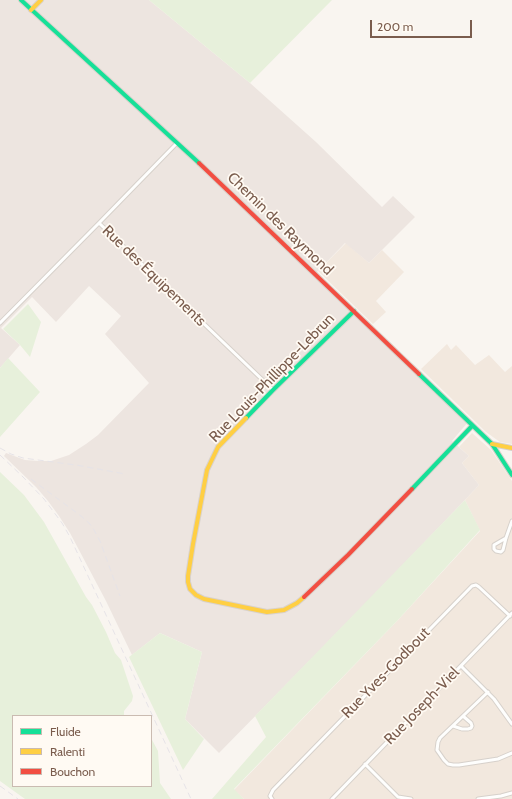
<!DOCTYPE html>
<meta charset="utf-8">
<style>
body{margin:0}
#map{position:relative;width:512px;height:799px;overflow:hidden;background:#f9f5f0;font-family:Cabin,sans-serif}
canvas{display:block}
.legend{position:absolute;left:12px;top:715px;width:140px;height:72px;box-sizing:border-box;background:#fffaf3;border:1px solid #cabbb1;margin:0;padding:5px 7px;list-style:none;font-size:12px;color:#7a5c4d}
.legend li{display:flex;align-items:center;gap:8px;height:20px}
.legend b{width:20px;border:1px solid #cabbb1}
.scale{position:absolute;left:370px;top:20px;width:102px;height:18px;box-sizing:border-box;border:2px solid #7a5c4d;border-top:0;padding-left:5px;font-size:12px;line-height:14px;white-space:nowrap;color:#7a5c4d;-webkit-text-stroke:3px #fffaf3;paint-order:stroke}
</style>
<div id="map">
<canvas width="512" height="799"></canvas>
<ul class="legend">
<li><b style="height:5px;background:#16e098"></b>Fluide</li>
<li><b style="height:5px;background:#ffcf43"></b>Ralenti</li>
<li><b style="height:5px;background:#f24e42"></b>Bouchon</li>
</ul>
<div class="scale">200 m</div>
</div>
<script>
const c = document.querySelector('canvas').getContext('2d');
c.lineJoin = 'round';
function paint(path, color) { c.fillStyle = color; c.fill(path, 'evenodd'); }
const toPath = rows => new Path2D(rows.map(r => 'M' + r).join(''));
function stroke(path, color, width, dash) { c.strokeStyle = color; c.lineWidth = width; c.lineCap = dash ? 'butt' : 'round'; c.setLineDash(dash || []); c.stroke(path); }
function write(font, color, halo, rows, align = 'center') {
  c.font = font + ' Cabin,sans-serif'; c.lineWidth = 3.5; c.setLineDash([]); c.textBaseline = 'middle'; c.strokeStyle = halo; c.fillStyle = color; for (const [text, x, y, turn = 0] of rows) {
    c.save(); c.translate(x, y); c.rotate((+turn || 0) * Math.PI / 180); c.textAlign = isNaN(turn) ? turn : align; if (halo) c.strokeText(text, 0, 0); c.fillText(text, 0, 0); c.restore();
  }
}
const residential = toPath([
 [346,243,369,263,382,250,404,272,376,301,386,312,373,324,318,271],
 [447,344,451,350,456,345,475,365,489,355,505,372,512,366,512,444,500,442,486,432,421,369],
 [472,433,491,450,512,481,512,799,244,799,234,790,398,620,480,531,465,500,479,485,462,463,469,456,459,447]
]);
const industrial = toPath([
 [0,0,149,0,250,83,316,142,382,207,393,196,415,217,369,263,345,243,315,274,468,422,452,441,469,456,462,463,479,485,465,500,373,596,219,753,185,719,202,652,160,633,132,655,106,601,70,533,59,516,48,501,36,487,4,456,6,453,25,460,38,461,51,461,69,455,86,444,98,435,149,383,105,334,121,316,89,286,56,322,32,297,1,328,20,345,0,368]
]);
const green = toPath([
 [149,0,332,0,250,83],
 [28,304,41,322,30,357,20,345,3,329],
 [8,358,40,392,0,437,0,368],
 [0,472,24,495,44,522,86,597,92,605,106,632,115,653,121,660,133,696,132,701,124,711,124,716,13,716,13,786,151,786,151,738,158,751,160,783,171,799,25,799,0,781],
 [465,500,480,530,398,620,234,789,244,799,212,799,266,737,255,716],
 [160,633,202,652,185,719,204,739,183,770,129,657]
]);
const street = toPath([
 [177,143,99,223,273,390],
 [0,323,99,223],
 [506,538,494,545,494,549,496,551,501,552,503,550,506,538,512,521],
 [461,666,494,699,512,724],
 [488,692,440,738,438,742,437,750,444,760,448,764,453,765,459,765,498,759,512,753],
 [453,726,462,729,468,729,471,728,472,726,471,723,463,716],
 [365,764,398,797,411,799],
 [272,799,270,796,273,790,472,586,476,585,479,587,510,616],
 [332,799,512,613],
 [478,799,501,796,512,793]
]);
const fast = toPath([
 [21,0,199,163],
 [419,374,492,444,512,475],
 [246,418,273,390,354,311],
 [412,489,472,426]
]);
const slow = toPath([
 [31,10,41,0],
 [246,418,218,447,207,470,193,544,188,576,188,582,190,589,196,595,204,599,267,612,284,610,297,603,304,597],
 [492,444,512,448]
]);
const jam = toPath([
 [199,163,419,374],
 [304,597,348,555,412,489]
]);
const rail = toPath([
 [0,448,11,454,23,458,76,465,125,474],
 [0,455,23,477,44,499,62,523,70,537,191,799],
 [31,479,81,516,90,524,94,530,100,541,120,596],
 [0,786,18,799]
]);
const streetNames = [
 ["Chemin des Raymond",280,224,44],
 ["Rue des Équipements",154,276,44],
 ["Rue Louis-Phillippe-Lebrun",272,378,-46],
 ["Rue Yves-Godbout",386,673,-46],
 ["Rue Joseph-Viel",422,706,-46]
];
paint(residential, '#f2e8de');
paint(industrial, '#ede5e0');
paint(green, '#e7f0db');
stroke(street, '#d7d1cb', 5);
stroke(fast, '#d9d2cb', 6);
stroke(slow, '#d9d2cb', 6);
stroke(jam, '#d9d2cb', 6);
stroke(street, '#fefefd', 3);
stroke(fast, '#16e098', 4);
stroke(slow, '#ffcf43', 4);
stroke(jam, '#f24e42', 4);
stroke(rail, '#e6e3e7', 1, [6, 4]);
write('15px', '#7a5c4d', '#fffaf3', streetNames);
</script>
